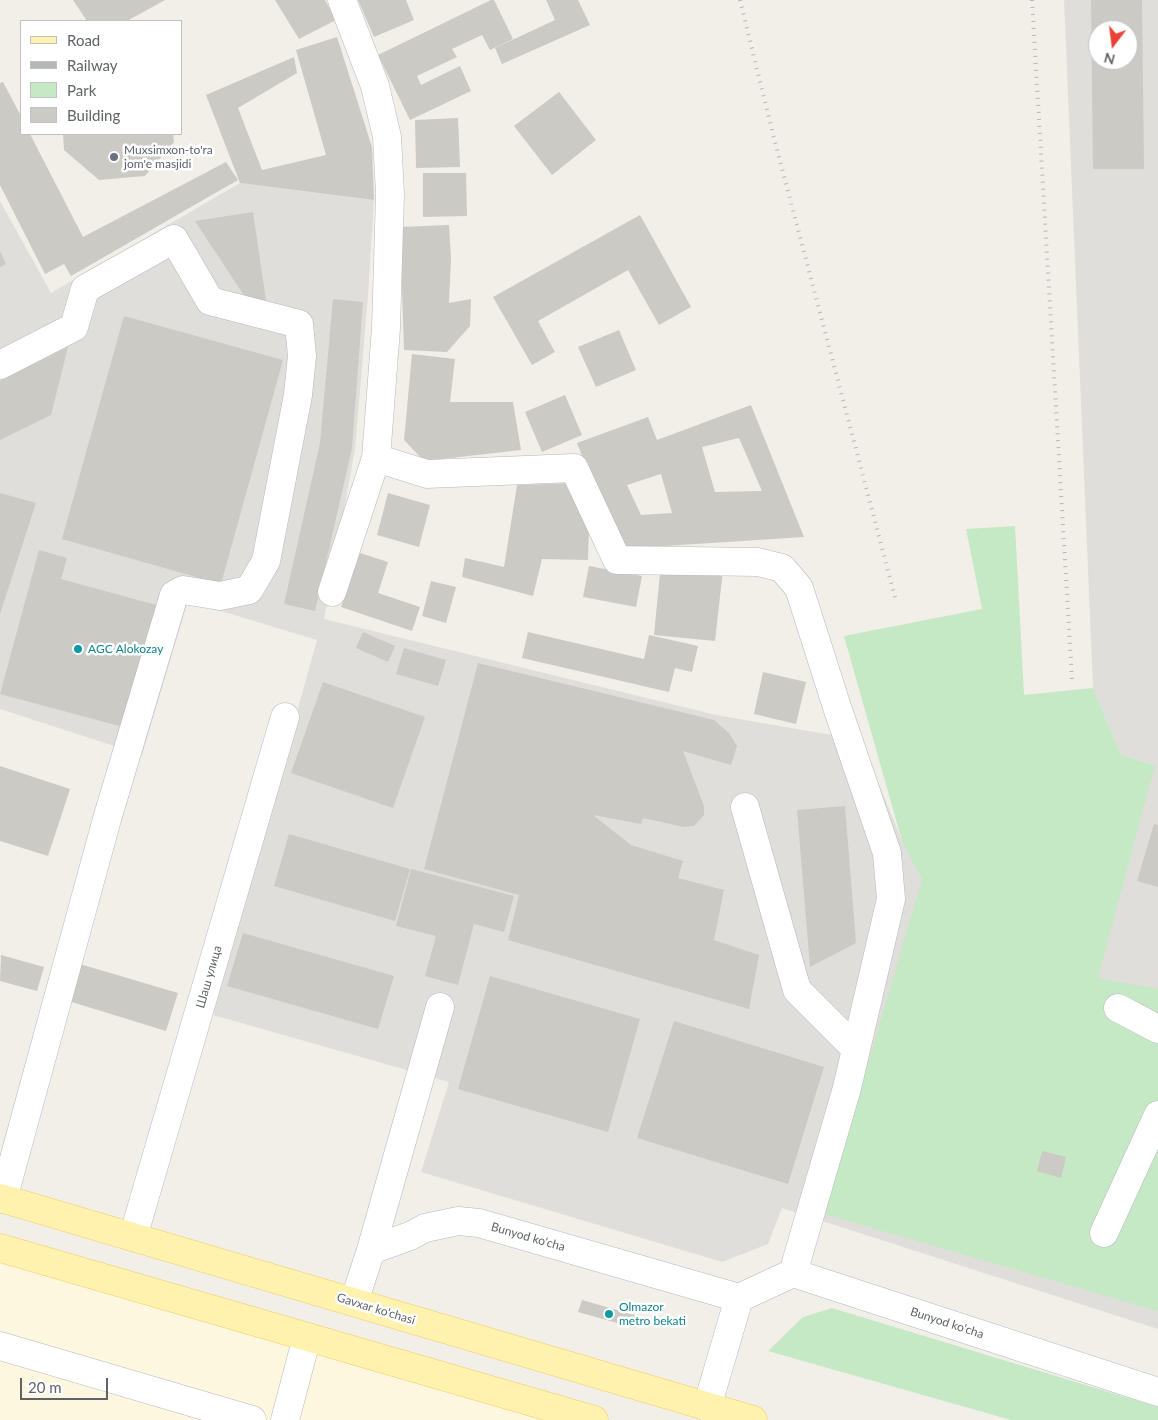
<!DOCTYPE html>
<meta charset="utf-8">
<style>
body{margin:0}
#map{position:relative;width:1158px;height:1420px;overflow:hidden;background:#f1efe8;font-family:Lato,sans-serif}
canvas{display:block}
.legend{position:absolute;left:20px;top:20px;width:162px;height:115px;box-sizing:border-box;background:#fff;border:1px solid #bfc1c3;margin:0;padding:6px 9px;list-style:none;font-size:15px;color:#5f6368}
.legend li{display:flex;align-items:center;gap:10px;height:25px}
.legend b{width:25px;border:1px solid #bfc1c3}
.north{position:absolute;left:1088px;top:20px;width:50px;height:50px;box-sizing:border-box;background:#fff;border:1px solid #bfc1c3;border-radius:50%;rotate:195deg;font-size:14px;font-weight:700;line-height:20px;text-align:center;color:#5f6368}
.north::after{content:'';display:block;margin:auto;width:18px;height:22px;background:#ea4335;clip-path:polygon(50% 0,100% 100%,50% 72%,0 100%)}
.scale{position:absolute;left:20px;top:1378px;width:88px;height:22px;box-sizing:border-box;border:2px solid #5f6368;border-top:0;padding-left:6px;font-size:15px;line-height:18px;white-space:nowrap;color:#5f6368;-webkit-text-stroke:4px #fff;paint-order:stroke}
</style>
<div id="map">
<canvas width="1158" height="1420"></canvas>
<ul class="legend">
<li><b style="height:6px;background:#fff2af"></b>Road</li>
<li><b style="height:6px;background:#b6b7b8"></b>Railway</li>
<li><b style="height:14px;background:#c5e8c5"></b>Park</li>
<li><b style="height:14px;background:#cccac5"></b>Building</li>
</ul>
<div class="north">N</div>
<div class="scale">20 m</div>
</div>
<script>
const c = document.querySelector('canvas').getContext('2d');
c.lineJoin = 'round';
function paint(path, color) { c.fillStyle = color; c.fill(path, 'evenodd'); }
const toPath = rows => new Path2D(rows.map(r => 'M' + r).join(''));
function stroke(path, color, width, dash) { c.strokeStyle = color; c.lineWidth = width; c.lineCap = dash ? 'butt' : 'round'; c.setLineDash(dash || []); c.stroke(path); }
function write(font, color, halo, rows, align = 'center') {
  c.font = font + ' Lato,sans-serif'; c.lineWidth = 5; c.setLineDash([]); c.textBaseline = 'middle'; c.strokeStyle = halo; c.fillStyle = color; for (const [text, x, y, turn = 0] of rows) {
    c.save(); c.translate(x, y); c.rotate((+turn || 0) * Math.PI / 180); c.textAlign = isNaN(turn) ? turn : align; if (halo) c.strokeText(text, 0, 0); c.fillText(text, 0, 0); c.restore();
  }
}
const commercial = toPath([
 [0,1248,594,1420,0,1420]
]);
const industrial = toPath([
 [1064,0,1158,0,1158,1329,782,1208,768,1244,722,1262,421,1172,449,1082,213,1015,317,640,188,601,142,755,0,709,0,201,51,293,240,183,374,200,368,296,355,449,324,619,716,715,861,740,902,841,1155,765,1121,755,1093,688],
 [1098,30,1128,30,1128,60,1098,60]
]);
const green = toPath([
 [1015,526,1024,695,1093,688,1121,755,1155,765,1098,978,1158,989,1158,1311,824,1214,922,879,902,841,844,636,982,609,966,529],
 [832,1308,1158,1407,1158,1420,1011,1420,768,1351,803,1317]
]);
const building = toPath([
 [73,0,165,0,127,21,87,21],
 [275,0,325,0,336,20,299,39],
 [358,0,406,0,414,20,374,37],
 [491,0,494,0,513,39,490,50,482,35,452,49,457,57,417,76,421,85,460,66,471,91,410,120,378,55],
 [546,0,578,0,590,25,502,64,495,48,555,20],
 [1091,0,1142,0,1144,169,1093,169],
 [1098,30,1128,30,1128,60,1098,60],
 [337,37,372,147,374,200,240,183,206,95,294,57,297,73,238,108,262,170,326,155,296,50],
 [3,82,21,116,21,134,30,134,83,237,226,162,238,180,71,276,64,264,45,274,0,185,0,83],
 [559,92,596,140,552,175,514,126],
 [458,118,460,167,416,168,415,120],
 [63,134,173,134,174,142,145,176,99,180,64,150],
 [423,173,466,173,467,216,423,217],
 [253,212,266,301,247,300,195,221],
 [640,215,691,307,659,325,628,270,538,321,555,352,532,365,493,297],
 [449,225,451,258,449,303,471,299,470,326,447,352,404,350,400,227],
 [0,251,6,264,0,267],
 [333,299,363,302,352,448,315,611,284,604,320,443],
 [124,316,283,360,221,584,62,539],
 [619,330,636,370,596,387,578,347],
 [68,347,51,415,0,440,0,381],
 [412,354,455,359,450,402,513,402,521,450,424,461,404,440],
 [565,395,582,435,542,452,525,412],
 [751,405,804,537,619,549,577,443,648,417,657,440],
 [739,438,762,491,715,492,702,447],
 [661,474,672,513,641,515,627,485],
 [573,483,589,526,588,560,542,559,533,596,462,577,465,558,504,567,517,485],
 [0,493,36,503,0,614],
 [388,493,430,505,419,547,377,535],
 [39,550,67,558,61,579,156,605,123,727,0,694],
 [360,553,388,562,378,593,420,607,412,631,341,607],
 [661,563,723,570,715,641,654,635],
 [589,566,642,576,636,607,583,597],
 [431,581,456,587,446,623,422,616],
 [363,632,395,646,388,662,356,648],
 [528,632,644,659,649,635,698,646,692,672,675,668,669,692,522,658],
 [404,648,446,660,438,686,396,674],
 [478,663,714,720,729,733,737,746,731,765,683,751,704,806,704,815,694,826,684,827,643,818,641,824,593,815,631,845,683,861,678,878,724,890,714,940,759,955,749,1009,508,940,519,895,424,869],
 [763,672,806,682,796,724,754,714],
 [323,682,425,717,393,808,291,773],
 [0,766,70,789,48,856,0,841],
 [845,806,856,943,810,967,797,810],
 [1154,824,1158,825,1158,887,1137,881],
 [289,834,410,869,395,921,274,886],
 [411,869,514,896,504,932,474,924,458,985,425,976,436,936,396,926],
 [243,933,394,976,378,1029,227,986],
 [1,955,44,967,37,991,0,981],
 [73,962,178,993,166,1031,62,999],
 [490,976,640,1019,608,1132,458,1089],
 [674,1021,824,1067,788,1184,637,1138],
 [1042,1151,1066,1157,1061,1178,1037,1171],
 [582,1300,638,1316,635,1328,578,1312]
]);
const minor = toPath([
 [0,365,74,327,85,289,174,239,210,301,299,324,302,356,298,395,266,561,249,590,220,596,183,590,174,595,107,819,3,1199],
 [376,458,427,474,574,468,617,560,758,562,782,568,799,588,837,707,887,853,891,899,847,1088,793,1273],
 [332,592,376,458,386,328,390,194,387,137,375,86,342,0],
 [745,807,797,990,856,1049],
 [1118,1008,1158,1029],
 [1104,1233,1158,1115],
 [133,1237,285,717],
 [371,1250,440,1007],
 [354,1302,371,1250,410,1236,425,1228,458,1221,479,1223,739,1298],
 [0,1346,252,1420],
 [707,1407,739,1298,793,1273,1158,1392],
 [285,1420,307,1337]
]);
const major = toPath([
 [0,1198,753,1420],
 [0,1248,594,1420]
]);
const rail = toPath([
 [740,0,775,142,896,601],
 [1032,0,1072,679]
]);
const markers = [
 [114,157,5,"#6b7280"],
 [78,649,5,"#0f9aa8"],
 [609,1314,5,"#0f9aa8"]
];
const worshipNames = [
 ["Muxsimxon-to'ra",124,150],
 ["jom'e masjidi",124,164]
];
const cultureNames = [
 ["AGC Alokozay",88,649],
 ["Olmazor",619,1307],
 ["metro bekati",619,1321]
];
const streetNames = [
 ["Шаш улица",209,977,-74],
 ["Bunyod ko'cha",528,1237,16],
 ["Gavxar ko'chasi",376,1309,17],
 ["Bunyod ko'cha",947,1323,18]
];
paint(commercial, '#fef7e0');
paint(industrial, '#e0deda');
paint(green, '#c5e8c5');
paint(building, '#cccac5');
stroke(minor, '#b5b8bc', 29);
stroke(major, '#f2c960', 29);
stroke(minor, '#fff', 28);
stroke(major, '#fff2af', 28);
stroke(rail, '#b6b7b8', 4, [1, 6]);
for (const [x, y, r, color] of markers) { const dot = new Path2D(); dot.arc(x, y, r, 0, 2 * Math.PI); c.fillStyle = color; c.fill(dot); stroke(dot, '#fff', 2); }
write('12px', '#5b616d', '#fff', worshipNames, 'left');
write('12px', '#0d838f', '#fff', cultureNames, 'left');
write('12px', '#5f6368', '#fff', streetNames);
</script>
